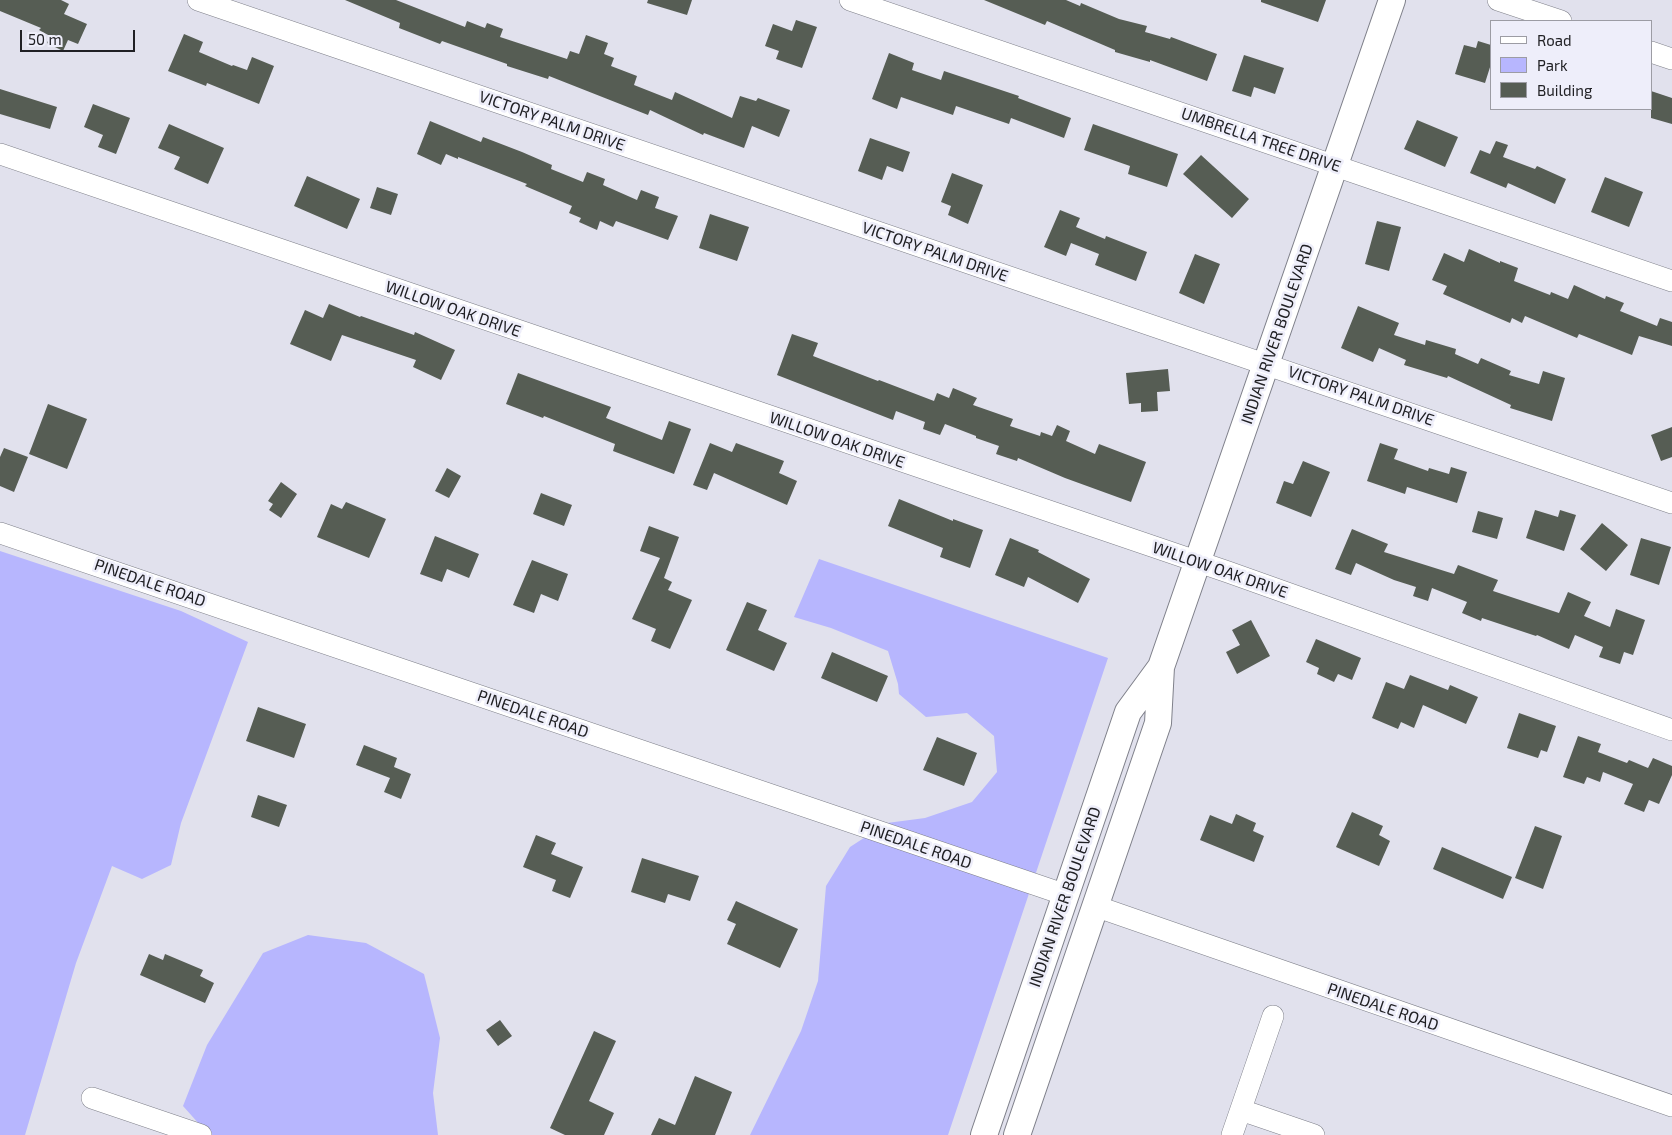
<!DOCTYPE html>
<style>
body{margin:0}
#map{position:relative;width:1672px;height:1135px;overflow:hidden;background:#e1e1ed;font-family:"Exo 2",sans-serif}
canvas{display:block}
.legend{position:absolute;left:1490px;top:20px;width:162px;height:90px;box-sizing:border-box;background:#eeeefa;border:1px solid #9c9ca4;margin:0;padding:6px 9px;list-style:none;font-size:15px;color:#202024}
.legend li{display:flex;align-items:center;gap:10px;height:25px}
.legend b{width:25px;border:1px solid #9c9ca4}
.scale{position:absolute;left:20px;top:30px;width:115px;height:22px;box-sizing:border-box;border:2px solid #202024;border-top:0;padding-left:6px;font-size:15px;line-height:18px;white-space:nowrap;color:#202024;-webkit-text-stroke:4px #eeeefa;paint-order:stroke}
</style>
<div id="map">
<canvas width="1672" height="1135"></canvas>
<ul class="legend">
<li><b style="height:6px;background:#fff"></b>Road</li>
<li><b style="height:14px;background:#b7b6fe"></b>Park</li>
<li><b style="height:14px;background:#565d54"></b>Building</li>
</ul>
<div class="scale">50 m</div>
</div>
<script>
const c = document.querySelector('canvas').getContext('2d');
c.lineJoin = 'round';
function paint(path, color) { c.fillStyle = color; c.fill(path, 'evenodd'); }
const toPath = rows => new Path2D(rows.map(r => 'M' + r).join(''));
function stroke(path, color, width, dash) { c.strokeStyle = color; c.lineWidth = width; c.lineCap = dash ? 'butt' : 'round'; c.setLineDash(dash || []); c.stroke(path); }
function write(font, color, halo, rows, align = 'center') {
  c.font = font + ' "Exo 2",sans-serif'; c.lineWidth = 5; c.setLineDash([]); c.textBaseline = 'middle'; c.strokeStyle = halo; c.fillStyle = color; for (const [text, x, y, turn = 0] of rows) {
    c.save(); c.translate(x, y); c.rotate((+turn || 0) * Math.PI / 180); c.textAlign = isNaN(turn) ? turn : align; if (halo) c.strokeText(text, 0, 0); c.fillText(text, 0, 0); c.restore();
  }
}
const green = toPath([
 [0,551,181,611,248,642,181,823,171,865,142,879,112,866,76,963,25,1135,0,1135],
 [819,559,1108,658,948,1135,750,1135,801,1031,818,981,826,886,850,847,887,823,925,818,972,802,997,772,994,736,967,713,926,717,899,694,898,684,888,651,831,628,794,617],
 [308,935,366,943,424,974,440,1038,433,1093,438,1135,209,1135,183,1106,207,1045,263,953]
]);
const building = toPath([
 [0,0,61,0,69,4,64,14,87,24,78,44,68,40,63,51,47,43,50,36,39,30,41,28,0,11],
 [345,0,396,0,465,27,467,21,485,28,487,23,503,29,500,37,567,59,570,51,579,54,586,35,608,43,604,54,614,58,611,66,637,76,634,85,672,100,675,92,732,118,740,96,756,101,758,98,790,110,779,137,752,126,744,148,704,133,703,135,650,110,648,115,549,76,548,79,507,66,507,64,442,41,440,44,399,28,400,23],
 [648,0,692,0,687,15,647,3],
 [984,0,1066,0,1080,6,1081,3,1119,19,1147,26,1145,32,1170,39,1171,37,1217,54,1207,81,1150,60,1150,62,1115,52,1115,50,1047,21,1045,25],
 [1261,0,1326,0,1318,22,1261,2],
 [796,20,817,27,802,68,776,59,779,51,765,46,773,24,792,31],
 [184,34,203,42,199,52,232,66,233,65,247,70,252,57,274,66,259,104,207,83,206,86,168,71],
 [1478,41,1491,45,1491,64,1485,83,1455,74,1464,45,1476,48],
 [889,53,914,63,912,70,941,80,944,71,1019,96,1018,98,1071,118,1064,138,1011,118,1009,124,956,106,953,115,901,97,897,109,872,99],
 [1244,55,1284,68,1275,94,1254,87,1251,97,1232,91],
 [0,89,57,107,50,129,0,114],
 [1651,91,1672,98,1672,124,1651,118],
 [93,104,130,118,116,154,98,147,103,135,84,127],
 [1417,120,1458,137,1445,167,1404,149],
 [430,121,481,142,483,137,522,152,552,165,551,169,583,182,587,172,605,179,603,185,637,200,641,190,659,197,655,208,678,216,668,240,616,221,613,227,600,221,597,230,579,222,581,218,569,213,572,206,525,186,527,184,458,157,458,159,446,154,441,165,417,154],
 [169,124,224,148,208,184,174,169,180,157,158,148],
 [1093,124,1178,154,1167,187,1128,174,1130,166,1084,150],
 [870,138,910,152,903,172,887,166,882,180,858,171],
 [1496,141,1508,145,1503,157,1535,169,1537,166,1566,179,1555,204,1508,183,1506,188,1470,173,1480,150,1490,154],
 [1201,155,1249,199,1232,218,1183,174],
 [952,173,983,185,968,224,948,215,951,206,941,202],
 [307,176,360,199,347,229,294,206],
 [1605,177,1643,192,1629,227,1591,212],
 [377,187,398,194,391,215,370,208],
 [1060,210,1080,218,1076,227,1105,239,1106,236,1147,252,1136,281,1095,265,1099,254,1071,243,1066,256,1044,247],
 [710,214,749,227,737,261,699,248],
 [1377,221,1401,227,1389,271,1365,264],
 [1469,249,1500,263,1500,261,1518,268,1514,281,1550,295,1551,292,1568,299,1574,285,1605,299,1606,296,1624,303,1620,311,1657,326,1660,318,1672,322,1672,346,1639,336,1632,355,1579,334,1577,338,1525,316,1522,323,1512,318,1510,323,1443,294,1447,286,1432,280,1444,253,1464,262],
 [1195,254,1220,264,1204,304,1179,293],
 [329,304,360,317,361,316,414,335,415,332,455,350,441,380,413,367,416,360,342,335,331,361,290,344,305,310,323,318],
 [1358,306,1399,323,1394,335,1425,345,1426,340,1456,349,1455,354,1478,364,1481,358,1511,371,1509,375,1539,384,1543,371,1565,378,1552,421,1510,408,1511,405,1448,376,1447,378,1404,365,1406,360,1379,348,1373,362,1341,348],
 [792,334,818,343,813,356,878,381,879,380,934,401,937,393,949,398,953,388,977,398,973,405,1013,419,1010,426,1040,436,1041,432,1052,436,1057,425,1070,431,1066,441,1095,454,1099,444,1146,462,1131,502,1065,478,1018,458,1017,461,996,454,999,446,976,438,976,436,945,424,940,435,923,429,925,422,896,411,893,420,777,375],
 [1168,369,1170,391,1157,392,1158,411,1141,412,1141,403,1129,404,1126,373],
 [518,373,611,407,606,418,662,440,669,421,691,429,674,474,613,451,615,444,544,416,543,418,506,404],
 [48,404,87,419,67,469,29,454],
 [1672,427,1672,457,1661,461,1651,435],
 [710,443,732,452,736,443,784,461,779,473,797,481,787,505,714,473,707,490,693,485],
 [1380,443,1398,449,1394,459,1428,471,1429,468,1449,474,1451,467,1467,472,1457,503,1407,487,1405,494,1367,481],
 [4,448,28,457,14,492,0,486,0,457],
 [1303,461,1330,472,1311,517,1276,503,1284,481,1293,484],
 [447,468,461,476,449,498,435,491],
 [281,482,297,494,281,518,269,510,273,504,268,501],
 [541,493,572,505,564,526,533,514],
 [899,499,953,521,953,519,983,530,970,568,940,557,943,548,888,526],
 [346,502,386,519,369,558,317,537,331,504,342,509],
 [1535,510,1558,517,1560,510,1576,515,1564,551,1526,538],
 [1478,511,1503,518,1497,539,1472,532],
 [1602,523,1628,545,1606,571,1580,549],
 [649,526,679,537,664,578,672,582,668,590,692,600,670,649,651,641,656,629,632,619,660,558,640,551],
 [1352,529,1388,544,1384,552,1454,574,1458,565,1498,580,1493,591,1559,613,1568,592,1591,602,1584,616,1610,627,1616,609,1645,620,1633,655,1624,652,1620,664,1599,657,1603,647,1575,635,1569,649,1537,635,1536,636,1482,618,1481,621,1462,613,1467,602,1432,588,1428,601,1413,596,1416,587,1394,580,1356,563,1351,575,1335,569],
 [435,536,479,554,469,578,447,569,442,582,420,574],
 [1010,538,1039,550,1038,552,1090,579,1078,603,1028,577,1024,587,995,575],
 [1641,538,1671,547,1659,585,1630,575],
 [532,560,568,574,558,601,541,594,534,613,513,605],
 [747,602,767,610,758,630,787,643,774,671,726,650],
 [1251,620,1270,656,1237,674,1226,652,1240,645,1232,630],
 [1316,639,1361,658,1352,680,1338,674,1334,682,1317,674,1319,668,1306,662],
 [832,652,888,676,877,702,821,678],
 [1410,675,1448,690,1450,685,1478,697,1466,724,1423,705,1414,728,1401,722,1398,729,1372,718,1386,682,1404,689],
 [258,707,306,724,294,758,246,741],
 [1519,713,1556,726,1547,752,1541,750,1538,758,1507,748],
 [1578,736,1601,744,1598,752,1627,763,1629,760,1648,768,1653,758,1672,766,1672,775,1659,804,1649,800,1644,812,1624,804,1633,784,1603,772,1600,782,1587,777,1584,784,1563,777],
 [937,737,977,753,964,786,923,770],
 [364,745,397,758,394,767,411,774,401,799,384,792,390,778,356,765],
 [258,795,287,805,279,827,251,817],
 [1352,812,1383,826,1379,835,1390,841,1379,866,1336,847],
 [1236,814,1256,823,1253,831,1264,836,1254,862,1200,840,1210,815,1232,824],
 [1535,826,1562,836,1543,889,1515,878],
 [536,835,556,843,551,854,583,867,570,898,552,891,556,880,523,867],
 [1442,847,1512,877,1503,899,1433,869],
 [642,858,699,876,690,901,668,894,665,903,631,892],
 [736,901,798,929,780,968,727,944,736,924,727,920],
 [149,954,163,960,165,954,203,970,200,976,214,983,205,1003,140,975],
 [500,1020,512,1036,498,1046,486,1030],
 [594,1031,616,1041,589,1101,614,1113,604,1135,565,1135,550,1128],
 [695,1076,732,1092,715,1135,651,1135,659,1118,675,1125]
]);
const minor = toPath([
 [198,0,1672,503],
 [850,0,1672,281],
 [1498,0,1561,21],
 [1651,52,1672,59],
 [0,154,1228,572,1672,730],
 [0,533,1066,895],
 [1095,906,1672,1106],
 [92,1098,201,1135],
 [1241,1110,1314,1135],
 [1232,1135,1273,1016]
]);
const major = toPath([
 [984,1135,1128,712,1161,667],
 [1017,1135,1158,723,1161,667,1392,0]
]);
const streetNames = [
 ["VICTORY PALM DRIVE",552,121,19],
 ["UMBRELLA TREE DRIVE",1261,140,19],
 ["VICTORY PALM DRIVE",935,252,19],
 ["WILLOW OAK DRIVE",453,309,19],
 ["INDIAN RIVER BOULEVARD",1277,334,-71],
 ["VICTORY PALM DRIVE",1361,396,19],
 ["WILLOW OAK DRIVE",837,440,19],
 ["WILLOW OAK DRIVE",1220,570,19],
 ["PINEDALE ROAD",150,583,19],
 ["PINEDALE ROAD",533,714,19],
 ["PINEDALE ROAD",916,845,19],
 ["INDIAN RIVER BOULEVARD",1065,897,-71],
 ["PINEDALE ROAD",1383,1007,19]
];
paint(green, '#b7b6fe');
paint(building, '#565d54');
stroke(minor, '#7f808a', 22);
stroke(major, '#7f808a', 28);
stroke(minor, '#fff', 21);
stroke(major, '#fff', 26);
write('16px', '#202024', '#eeeefa', streetNames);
</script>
